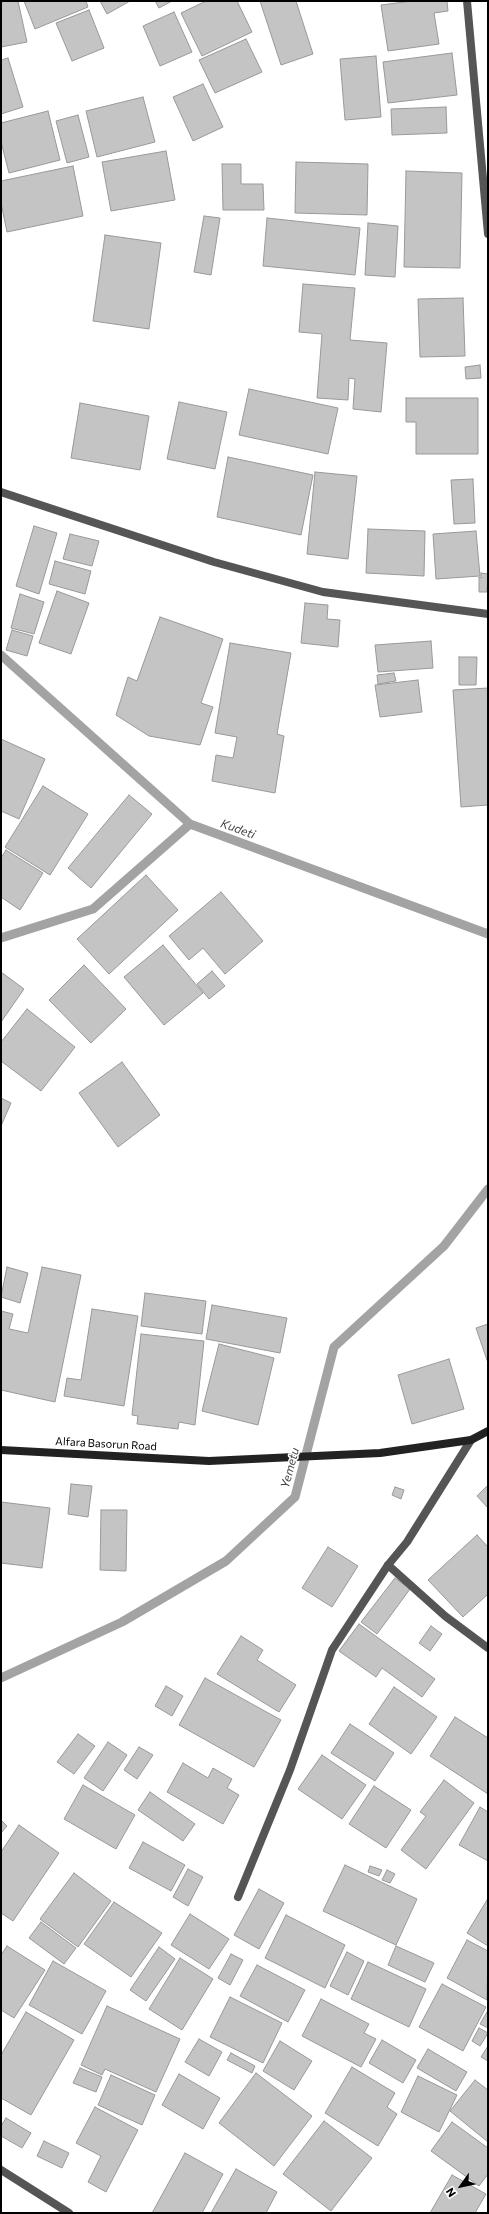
<!DOCTYPE html>
<style>
body{margin:0}
#map{position:relative;width:489px;height:2214px;overflow:hidden;background:#fff;font-family:Commissioner,sans-serif}
canvas{display:block}
.frame{position:absolute;inset:0;border:2px solid #000;pointer-events:none}
.north{position:absolute;left:441px;top:2166px;width:40px;height:40px;-webkit-text-stroke:3px #fff;paint-order:stroke;rotate:237deg;font-size:11px;font-weight:700;line-height:16px;text-align:center;color:#000}
.north::after{content:'';display:block;margin:auto;width:14px;height:18px;background:#000;clip-path:polygon(50% 0,100% 100%,50% 72%,0 100%)}
</style>
<div id="map">
<canvas width="489" height="2214"></canvas>
<div class="frame"></div>
<div class="north">N</div>
</div>
<script>
const c = document.querySelector('canvas').getContext('2d');
c.lineJoin = 'round';
const toPath = rows => new Path2D(rows.map(r => 'M' + r).join(''));
function stroke(path, color, width, dash) { c.strokeStyle = color; c.lineWidth = width; c.lineCap = dash ? 'butt' : 'round'; c.setLineDash(dash || []); c.stroke(path); }
function paint(path, color) { c.fillStyle = color; c.fill(path, 'evenodd'); }
function write(font, color, halo, rows, align = 'center') {
  c.font = font + ' Commissioner,sans-serif'; c.lineWidth = 3; c.setLineDash([]); c.textBaseline = 'middle'; c.strokeStyle = halo; c.fillStyle = color; for (const [text, x, y, turn = 0] of rows) {
    c.save(); c.translate(x, y); c.rotate((+turn || 0) * Math.PI / 180); c.textAlign = isNaN(turn) ? turn : align; if (halo) c.strokeText(text, 0, 0); c.fillText(text, 0, 0); c.restore();
  }
}
const stream = toPath([
 [1,655,190,824,488,934],
 [1,938,93,909,190,824],
 [1,1678,122,1622,226,1561,295,1497,334,1347,444,1246,488,1189]
]);
const building = toPath([
 [7,1,18,1,27,42,1,47,1,2,7,1],
 [24,1,86,1,88,7,35,29,24,1],
 [100,1,130,1,107,14,100,1],
 [155,1,172,1,159,8,155,1],
 [206,1,237,1,252,32,202,56,181,13,206,1],
 [260,1,296,1,313,54,281,65,260,1],
 [412,1,447,1,448,11,434,13,439,44,388,51,381,5,412,1],
 [89,10,104,48,72,61,56,23,89,10],
 [174,12,192,52,160,66,143,26,174,12],
 [246,39,262,72,215,93,199,60,246,39],
 [452,53,457,95,388,103,383,62,452,53],
 [376,56,381,117,345,120,340,59,376,56],
 [8,58,23,107,1,114,1,60,8,58],
 [203,84,223,127,193,141,173,97,203,84],
 [143,97,155,142,97,157,86,111,143,97],
 [446,107,447,133,392,135,391,109,446,107],
 [48,111,60,160,9,173,1,142,1,123,48,111],
 [78,115,89,157,67,163,56,121,78,115],
 [166,151,175,200,111,211,102,162,166,151],
 [296,162,368,164,367,215,295,213,296,162],
 [222,164,241,164,241,184,263,184,264,210,223,210,222,164],
 [73,166,83,216,7,232,1,203,1,181,73,166],
 [406,171,462,173,460,268,404,267,406,171],
 [204,216,220,218,211,275,194,272,204,216],
 [267,218,360,228,355,275,263,266,267,218],
 [368,223,398,226,395,277,365,275,368,223],
 [105,235,161,243,149,329,93,321,105,235],
 [303,284,355,288,350,340,387,343,381,412,353,409,355,379,349,378,348,400,317,398,322,334,299,332,303,284],
 [463,298,465,356,420,357,418,299,463,298],
 [480,365,481,378,466,379,465,367,480,365],
 [249,389,338,408,328,454,239,435,249,389],
 [406,398,478,398,478,454,416,454,416,422,406,422,406,398],
 [179,402,227,412,215,469,167,459,179,402],
 [80,403,149,416,140,470,71,458,80,403],
 [228,457,313,475,301,535,217,517,228,457],
 [315,472,357,476,348,559,307,554,315,472],
 [473,479,475,523,454,524,451,480,473,479],
 [34,526,57,533,39,594,16,586,34,526],
 [368,529,425,531,424,576,366,573,368,529],
 [476,531,480,576,436,579,433,534,476,531],
 [70,534,99,541,92,566,63,559,70,534],
 [55,561,91,571,85,594,49,584,55,561],
 [481,573,488,574,487,592,479,592,479,577,481,578,481,573],
 [57,591,89,603,71,654,39,643,57,591],
 [20,594,44,602,34,634,11,628,20,594],
 [305,603,328,605,327,619,340,620,338,647,301,643,305,603],
 [160,617,223,639,201,703,213,707,200,745,149,736,116,715,128,677,137,681,160,617],
 [12,630,33,636,27,656,6,650,12,630],
 [431,641,433,668,378,672,375,645,431,641],
 [230,643,291,653,277,734,284,736,275,793,212,781,216,755,233,758,237,737,215,733,230,643],
 [459,657,477,657,476,685,459,685,459,657],
 [394,673,396,681,378,684,377,675,394,673],
 [418,680,422,712,380,717,375,685,418,680],
 [488,688,488,805,461,807,453,690,488,688],
 [1,739,45,759,19,819,1,811,1,739],
 [43,786,88,814,50,875,5,847,43,786],
 [129,795,152,814,91,888,68,868,129,795],
 [6,850,43,873,20,910,1,897,1,858,6,850],
 [146,875,178,910,109,974,77,939,146,875],
 [221,892,263,941,225,974,203,948,189,960,169,936,221,892],
 [163,945,203,993,164,1025,124,977,163,945],
 [84,965,126,1009,91,1043,49,1000,84,965],
 [212,971,225,986,209,999,197,984,212,971],
 [1,972,24,989,1,1022,1,972],
 [27,1009,75,1047,41,1091,1,1061,1,1042,27,1009],
 [122,1062,160,1115,118,1147,79,1093,122,1062],
 [1,1098,11,1103,1,1126,1,1098],
 [7,1267,28,1273,20,1303,1,1297,7,1267],
 [42,1267,81,1275,55,1402,1,1390,1,1311,13,1314,9,1329,28,1333,42,1267],
 [145,1293,206,1301,202,1334,141,1326,145,1293],
 [212,1305,287,1318,280,1353,206,1339,212,1305],
 [92,1309,138,1316,124,1406,64,1396,67,1378,81,1380,92,1309],
 [488,1324,488,1363,476,1328,488,1324],
 [141,1334,204,1341,195,1425,179,1422,178,1429,137,1424,138,1416,132,1415,141,1334],
 [219,1344,274,1358,258,1425,202,1411,219,1344],
 [449,1359,464,1409,412,1424,398,1375,449,1359],
 [71,1484,92,1486,88,1517,68,1514,71,1484],
 [488,1485,488,1508,477,1496,488,1485],
 [395,1487,404,1490,401,1499,392,1495,395,1487],
 [1,1502,50,1508,42,1568,1,1563,1,1502],
 [101,1510,127,1510,126,1571,100,1570,101,1510],
 [477,1535,488,1547,488,1594,463,1617,428,1580,477,1535],
 [328,1547,358,1566,332,1607,302,1588,328,1547],
 [395,1578,410,1589,377,1634,361,1622,395,1578],
 [359,1624,435,1679,422,1697,382,1668,376,1677,339,1651,359,1624],
 [431,1626,442,1634,430,1651,419,1643,431,1626],
 [241,1636,263,1650,257,1660,296,1685,279,1712,217,1674,241,1636],
 [205,1678,281,1720,254,1767,179,1725,205,1678],
 [166,1686,183,1696,172,1716,155,1706,166,1686],
 [394,1687,437,1717,411,1754,369,1724,394,1687],
 [455,1717,488,1738,488,1794,430,1756,455,1717],
 [350,1724,394,1753,375,1781,331,1753,350,1724],
 [78,1734,95,1746,74,1774,57,1762,78,1734],
 [108,1742,127,1755,103,1791,84,1778,108,1742],
 [139,1747,153,1755,137,1779,124,1770,139,1747],
 [322,1755,366,1785,342,1819,298,1789,322,1755],
 [183,1763,208,1778,213,1768,232,1779,227,1788,239,1795,223,1824,167,1792,183,1763],
 [444,1780,474,1803,426,1869,401,1850,426,1816,420,1812,444,1780],
 [83,1785,135,1815,116,1849,64,1819,83,1785],
 [374,1786,411,1810,386,1848,349,1824,374,1786],
 [150,1792,195,1824,183,1841,138,1810,150,1792],
 [480,1807,488,1812,488,1861,459,1845,480,1807],
 [1,1820,7,1826,1,1833,1,1820],
 [19,1825,59,1853,13,1921,1,1913,1,1852,19,1825],
 [143,1842,185,1865,171,1891,129,1868,143,1842],
 [345,1865,417,1899,396,1945,323,1911,345,1865],
 [370,1866,382,1870,379,1876,368,1872,370,1866],
 [188,1869,203,1877,188,1906,173,1897,188,1869],
 [387,1870,395,1874,390,1883,382,1880,387,1870],
 [74,1873,111,1901,78,1947,40,1919,74,1873],
 [259,1889,284,1903,259,1949,234,1935,259,1889],
 [487,1900,488,1901,488,1946,467,1933,487,1900],
 [114,1902,162,1933,131,1977,84,1944,114,1902],
 [190,1914,229,1939,209,1969,171,1945,190,1914],
 [286,1915,345,1945,325,1988,265,1958,286,1915],
 [41,1922,76,1948,64,1964,29,1938,41,1922],
 [467,1940,488,1951,487,2000,447,1978,467,1940],
 [7,1946,45,1970,14,2018,1,2010,1,1955,7,1946],
 [396,1946,434,1963,425,1982,388,1965,396,1946],
 [159,1947,175,1959,146,2001,130,1990,159,1947],
 [347,1952,364,1961,348,1995,330,1986,347,1952],
 [231,1954,243,1960,230,1985,218,1978,231,1954],
 [180,1958,213,1979,182,2030,149,2009,180,1958],
 [53,1961,106,1991,82,2034,29,2005,53,1961],
 [368,1962,426,1989,409,2027,351,1999,368,1962],
 [257,1965,305,1990,288,2022,240,1996,257,1965],
 [442,1984,486,2007,463,2051,419,2027,442,1984],
 [230,1997,282,2023,263,2063,210,2037,230,1997],
 [321,1999,369,2024,364,2033,376,2039,361,2067,302,2036,321,1999],
 [107,2006,180,2039,156,2092,105,2069,102,2075,81,2065,107,2006],
 [26,2012,74,2040,31,2115,1,2098,1,2055,26,2012],
 [487,2012,488,2012,488,2028,480,2024,487,2012],
 [479,2028,488,2033,480,2046,472,2041,479,2028],
 [199,2039,222,2052,209,2076,185,2062,199,2039],
 [382,2040,416,2060,403,2083,369,2063,382,2040],
 [280,2041,312,2061,294,2090,263,2071,280,2041],
 [488,2046,488,2061,481,2057,488,2046],
 [428,2049,467,2072,456,2091,417,2068,428,2049],
 [231,2053,255,2066,252,2073,227,2060,231,2053],
 [352,2067,395,2093,387,2107,397,2114,378,2146,325,2113,352,2067],
 [80,2068,102,2077,96,2092,73,2083,80,2068],
 [256,2073,312,2116,274,2166,219,2123,256,2073],
 [179,2074,220,2098,203,2129,162,2105,179,2074],
 [111,2075,155,2095,142,2125,98,2105,111,2075],
 [418,2076,457,2095,439,2132,401,2112,418,2076],
 [475,2080,488,2090,488,2142,450,2111,475,2080],
 [95,2107,138,2130,106,2192,88,2182,101,2156,76,2143,95,2107],
 [6,2118,31,2133,22,2148,1,2136,1,2126,6,2118],
 [324,2121,372,2158,331,2211,283,2174,324,2121],
 [452,2122,488,2148,488,2174,479,2186,431,2151,452,2122],
 [44,2141,69,2153,62,2168,37,2156,44,2141],
 [185,2153,223,2174,202,2213,152,2213,185,2153],
 [236,2169,277,2192,266,2213,211,2213,236,2169],
 [452,2175,486,2194,475,2213,430,2213,452,2175]
]);
const lane = toPath([
 [388,1565,445,1616,488,1648]
]);
const street = toPath([
 [467,1,488,234],
 [1,492,214,562,323,592,488,614],
 [238,1897,290,1770,332,1650,388,1565,407,1542,471,1440],
 [1,2170,69,2213]
]);
const secondary = toPath([
 [1,1450,209,1461,380,1453,471,1440,488,1431]
]);
const streetNames = [
 ["Alfara Basorun Road",106,1444,3]
];
const waterNames = [
 ["Kudeti",238,829,20],
 ["Yemetu",290,1468,-75]
];
stroke(stream, '#a3a3a3', 9);
paint(building, '#c4c4c4');
stroke(building, '#999', 1);
stroke(lane, '#555', 8);
stroke(street, '#555', 8);
stroke(secondary, '#222', 8);
write('11px', '#000', '#fff', streetNames);
write('italic 12px', '#444', '#fff', waterNames);
</script>
